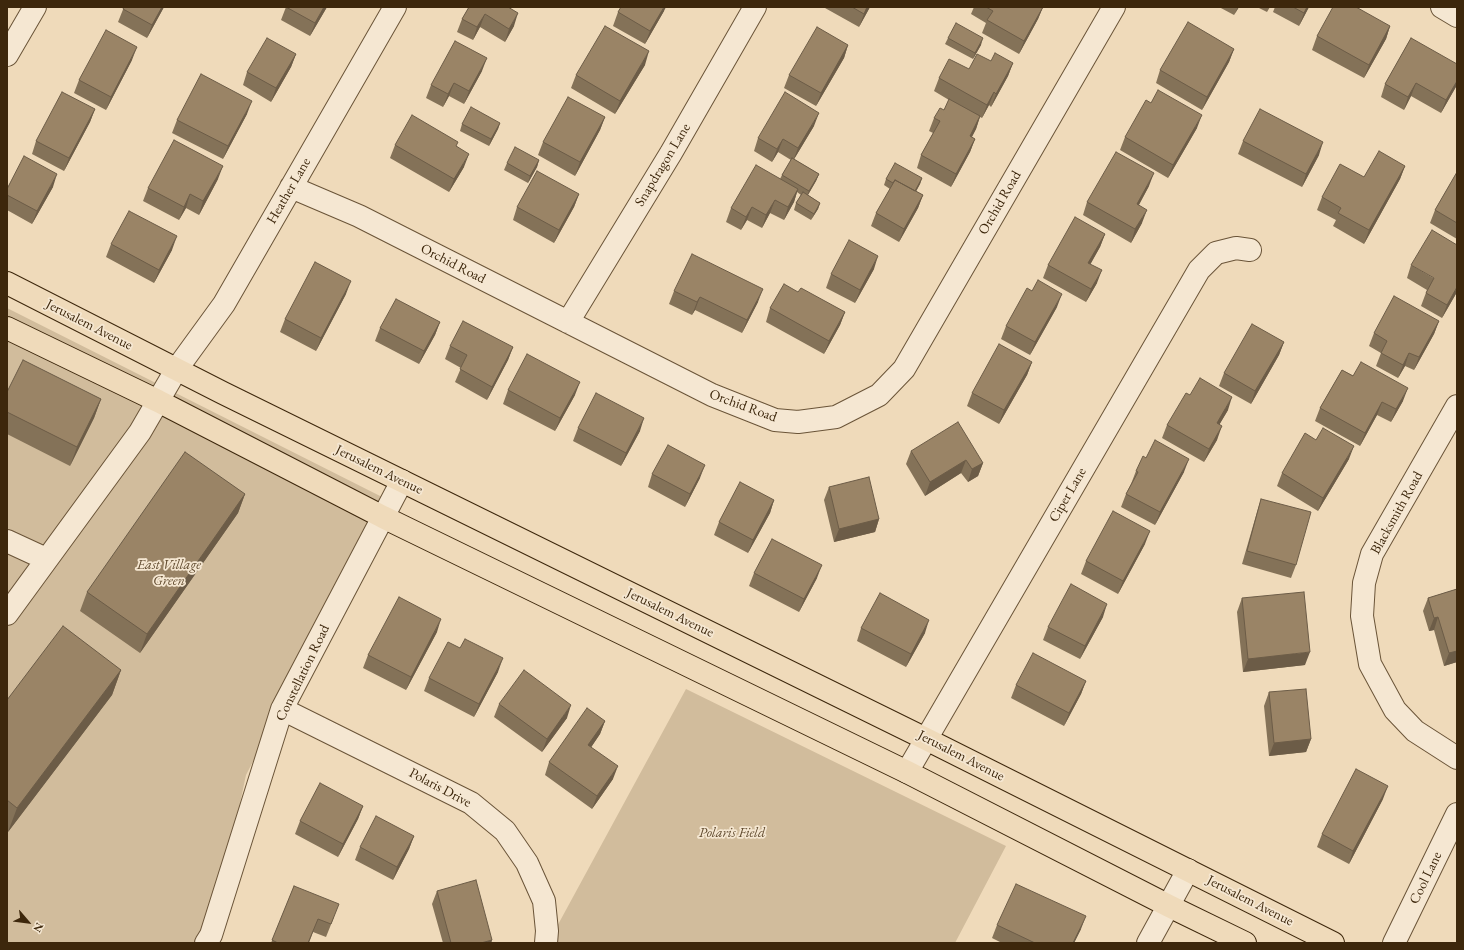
<!DOCTYPE html>
<style>
body{margin:0}
#map{position:relative;width:1464px;height:950px;overflow:hidden;background:#efdaba;font-family:"EB Garamond",serif}
canvas{display:block}
.frame{position:absolute;inset:0;border:8px solid #3d270c;pointer-events:none}
.north{position:absolute;left:8px;top:902px;width:40px;height:40px;-webkit-text-stroke:3px #f5e7d2;paint-order:stroke;rotate:118deg;font-size:11px;font-weight:700;line-height:16px;text-align:center;color:#3d270c}
.north::after{content:'';display:block;margin:auto;width:14px;height:18px;background:#3d270c;clip-path:polygon(50% 0,100% 100%,50% 72%,0 100%)}
</style>
<div id="map">
<canvas width="1464" height="950"></canvas>
<div class="frame"></div>
<div class="north">N</div>
</div>
<script>
const c = document.querySelector('canvas').getContext('2d');
c.lineJoin = 'round';
function paint(path, color) { c.fillStyle = color; c.fill(path, 'evenodd'); }
const toPath = rows => new Path2D(rows.map(r => 'M' + r).join(''));
function stroke(path, color, width, dash) { c.strokeStyle = color; c.lineWidth = width; c.lineCap = dash ? 'butt' : 'round'; c.setLineDash(dash || []); c.stroke(path); }
function write(font, color, halo, rows, align = 'center') {
  c.font = font + ' "EB Garamond",serif'; c.lineWidth = 3.5; c.setLineDash([]); c.textBaseline = 'middle'; c.strokeStyle = halo; c.fillStyle = color; for (const [text, x, y, turn = 0] of rows) {
    c.save(); c.translate(x, y); c.rotate((+turn || 0) * Math.PI / 180); c.textAlign = isNaN(turn) ? turn : align; if (halo) c.strokeText(text, 0, 0); c.fillText(text, 0, 0); c.restore();
  }
}
const green = toPath([
 [7,308,388,500,246,775,236,822,204,943,7,943],
 [686,689,1006,846,955,943,548,943]
]);
const minor = toPath([
 [1442,7,1457,16],
 [7,55,35,7],
 [291,187,359,216,712,395,775,420,798,422,836,417,879,395,904,369,1114,7],
 [568,322,671,153,755,7],
 [1457,406,1372,554,1364,583,1362,616,1370,664,1395,710,1415,731,1457,758],
 [7,541,46,559],
 [7,614,140,432,176,370,224,304,395,7],
 [282,709,471,803,505,831,527,863,544,901,547,931,546,943],
 [907,772,1199,270,1216,253,1236,248,1250,250],
 [206,943,211,935,282,709,402,481],
 [1148,943,1188,870],
 [1394,943,1457,814]
]);
const major = toPath([
 [7,283,223,393,926,739,1333,943],
 [7,328,158,401,383,517,907,772,1169,906,1245,943]
]);
const wall = toPath([
 [124,7,164,7,147,38,118,22],
 [286,7,327,7,310,36,281,20],
 [469,7,514,26,505,42,480,27,473,40,457,32,462,19],
 [825,7,870,7,859,27,825,8],
 [974,7,1043,7,1038,19,1019,54,982,33,986,23,971,14],
 [1219,7,1239,7,1234,15],
 [1257,7,1270,7,1267,12],
 [1275,7,1309,7,1299,26,1273,12],
 [664,11,645,44,613,26,618,12],
 [1390,26,1386,39,1364,78,1312,50,1317,36],
 [948,38,981,45,973,59,945,44],
 [1411,38,1457,85,1441,113,1411,96,1404,110,1381,97,1385,84],
 [848,45,844,58,816,106,784,88,789,75],
 [1234,49,1229,62,1202,110,1156,83,1160,70],
 [296,54,291,67,271,102,243,85,247,72],
 [132,60,106,110,74,93,79,80],
 [991,61,1013,63,1008,76,991,107,989,105,982,118,980,117,976,129,972,137,975,139,970,152,951,187,917,168,921,155,933,133,929,131,934,118,944,110,949,100,934,91,939,78,969,69],
 [645,65,615,114,571,88,576,75],
 [482,71,464,104,449,96,443,107,426,98,431,85],
 [1151,103,1197,128,1168,178,1120,150,1125,137],
 [95,109,90,122,64,171,32,154,36,141],
 [247,114,223,159,172,133,177,120],
 [605,117,600,130,575,176,538,155,543,142],
 [500,123,498,129,489,146,460,131,462,124],
 [814,126,794,159,819,174,816,181,808,195,820,203,818,209,811,220,794,210,796,203,801,195,797,192,794,202,784,220,770,213,762,228,747,220,741,230,726,222,731,208,780,179,782,175,791,160,778,152,772,162,754,151,758,138],
 [1243,141,1319,155,1302,187,1238,154],
 [395,145,457,146,464,167,449,192,390,158],
 [539,160,537,167,528,183,504,170,507,163],
 [1405,166,1400,179,1364,244,1333,226,1336,220,1317,210,1322,197,1364,177],
 [1457,172,1457,239,1430,223,1435,210],
 [922,178,920,184,916,191,923,195,918,208,899,242,871,226,876,213,890,189,884,185,886,179],
 [218,179,199,215,186,208,179,220,143,201,148,188],
 [1149,186,1139,205,1142,223,1131,243,1083,215,1087,202],
 [53,187,32,224,7,210,7,189],
 [579,194,574,207,554,243,513,220,517,207],
 [1105,234,1100,247,1090,264,1097,283,1086,302,1043,278,1048,265],
 [111,244,172,250,154,283,106,257],
 [1411,265,1457,292,1442,318,1421,306,1427,290,1407,278],
 [874,269,855,303,826,288,831,274],
 [674,291,758,302,742,333,695,310,692,315,669,304],
 [798,292,845,312,840,325,824,354,766,322,770,308],
 [346,294,316,351,280,332,285,319],
 [1057,307,1030,355,1001,339,1006,326],
 [1439,321,1434,334,1414,370,1405,366,1398,378,1376,366,1381,353,1369,346,1374,333],
 [440,322,435,335,419,364,375,341,380,328],
 [1284,342,1279,355,1251,404,1219,386,1224,373],
 [450,346,513,347,508,360,487,400,455,382,461,368,445,359],
 [1032,362,1027,375,999,424,967,406,972,393],
 [1342,370,1403,401,1391,422,1377,415,1360,446,1315,421,1320,408],
 [508,390,575,395,555,431,503,404],
 [7,392,101,399,94,418,70,466,7,434],
 [1190,395,1228,410,1219,425,1217,440,1204,462,1162,438,1167,425],
 [578,428,640,431,621,466,573,441],
 [1316,440,1349,459,1318,511,1277,486,1282,473],
 [911,451,983,463,978,476,968,482,961,473,925,496,906,464],
 [1136,471,1184,472,1155,525,1121,507,1126,494,1131,484],
 [652,474,700,478,685,507,648,487],
 [829,487,879,519,875,532,834,542,824,500],
 [245,494,238,513,140,653,80,611,87,592],
 [1261,499,1296,565,1291,578,1242,564,1257,512],
 [774,500,770,513,748,553,714,535,719,522],
 [1145,544,1118,594,1081,574,1086,561],
 [754,573,817,578,799,612,749,586],
 [1457,589,1457,662,1444,666,1434,630,1429,631,1423,611,1428,598],
 [1242,598,1305,665,1243,672,1237,612],
 [1103,617,1080,659,1043,640,1048,627],
 [861,628,925,633,906,667,857,641],
 [437,632,406,690,363,668,368,655],
 [121,670,112,695,8,832,7,831,7,700],
 [498,672,474,717,424,691,429,678],
 [1086,681,1081,694,1064,726,1011,698,1016,685],
 [1269,692,1311,739,1306,752,1269,756,1264,706],
 [499,704,567,718,542,752,494,717],
 [605,721,600,734,591,747,613,779,592,809,545,775,549,762],
 [1383,799,1349,864,1317,847,1322,834],
 [363,806,358,819,338,857,295,834,300,821],
 [414,836,409,849,393,880,355,860,360,847],
 [294,886,334,917,326,937,313,932,309,943,271,943],
 [437,891,492,940,491,943,443,943,432,904],
 [997,925,1081,929,1074,943,1002,943,992,938]
]);
const shadedWall = toPath([
 [162,7,164,7,147,38,152,25],
 [324,7,327,7,310,36,315,23],
 [664,7,666,7,664,11,645,44,650,31],
 [867,7,870,7,859,27,864,14],
 [1043,7,1038,19,1019,54,1024,41],
 [1238,7,1239,7,1234,15],
 [1307,7,1309,7,1299,26,1304,13],
 [518,13,514,26,505,42,509,29],
 [485,14,480,27,473,40,477,27],
 [1390,26,1386,39,1364,78,1369,65],
 [983,38,981,45,973,59,975,53],
 [848,45,844,58,816,106,821,93],
 [137,47,132,60,106,110,111,97],
 [1234,49,1229,62,1202,110,1207,97],
 [649,51,645,65,615,114,620,101],
 [296,54,291,67,271,102,276,88],
 [487,58,482,71,464,104,469,91],
 [1013,63,1008,76,991,107,996,94],
 [1457,81,1457,85,1441,113,1446,100],
 [454,83,449,96,443,107,448,94],
 [1416,83,1411,96,1404,110,1408,97],
 [994,92,989,105,982,118,987,105],
 [252,101,247,114,223,159,228,146],
 [95,109,90,122,64,171,69,158],
 [819,113,814,126,793,161,798,148],
 [1202,115,1197,128,1168,178,1173,165],
 [980,116,976,129,965,149,970,136],
 [605,117,600,130,575,176,580,162],
 [500,123,498,129,489,146,491,139],
 [783,139,778,152,772,162,777,149],
 [975,139,970,152,951,187,956,174],
 [1323,142,1319,155,1302,187,1306,174],
 [469,154,464,167,449,192,454,179],
 [539,160,537,167,528,183,530,176],
 [223,166,218,179,199,215,203,201],
 [1405,166,1400,179,1364,244,1369,230],
 [1154,173,1149,186,1132,217,1137,204],
 [57,174,53,187,32,224,37,211],
 [819,174,816,181,806,198,809,191],
 [922,178,920,184,911,201,913,194],
 [798,189,794,202,784,220,788,207],
 [190,194,186,208,179,220,184,207],
 [579,194,574,207,554,243,559,230],
 [923,195,918,208,899,242,904,229],
 [775,200,770,213,762,228,766,215],
 [820,203,818,209,811,220,814,214],
 [752,207,747,220,741,230,746,217],
 [1147,210,1142,223,1131,243,1135,229],
 [1105,234,1100,247,1084,276,1088,263],
 [177,236,172,250,154,283,159,270],
 [878,256,874,269,855,303,860,290],
 [1102,270,1097,283,1086,302,1091,289],
 [351,281,346,294,316,351,321,338],
 [1457,287,1457,292,1442,318,1447,305],
 [763,289,758,302,742,333,747,320],
 [1062,294,1057,307,1030,355,1035,342],
 [700,297,695,310,692,315,697,302],
 [845,312,840,325,824,354,829,341],
 [1439,321,1434,334,1414,370,1419,357],
 [440,322,435,335,419,364,424,351],
 [1284,342,1279,355,1251,404,1255,391],
 [513,347,508,360,487,400,492,387],
 [1409,353,1405,366,1398,378,1403,365],
 [1032,362,1027,375,999,424,1004,410],
 [580,382,575,395,555,431,560,418],
 [1408,388,1403,401,1391,422,1396,409],
 [1232,397,1228,410,1212,437,1217,423],
 [101,399,94,418,70,466,77,447],
 [1382,402,1377,415,1360,446,1365,433],
 [644,418,640,431,621,466,626,453],
 [1222,426,1217,440,1204,462,1209,449],
 [1354,446,1349,459,1318,511,1323,498],
 [1189,459,1184,472,1155,525,1160,512],
 [966,460,961,473,925,496,930,482],
 [983,463,978,476,968,482,972,469],
 [705,465,700,478,685,507,690,494],
 [245,494,238,513,140,653,147,634],
 [774,500,770,513,748,553,753,540],
 [879,519,875,532,834,542,839,529],
 [1150,531,1145,544,1118,594,1123,581],
 [822,565,817,578,799,612,804,599],
 [1107,604,1103,617,1080,659,1085,646],
 [1438,617,1434,630,1429,631,1434,618],
 [441,619,437,632,406,690,411,677],
 [929,620,925,633,906,667,911,654],
 [1457,651,1457,662,1444,666,1449,653],
 [1310,652,1305,665,1243,672,1248,659],
 [503,658,498,672,474,717,479,704],
 [121,670,112,695,8,832,17,808],
 [1086,681,1081,694,1064,726,1069,713],
 [571,705,567,718,542,752,547,739],
 [605,721,600,734,584,758,588,745],
 [1311,739,1306,752,1269,756,1274,743],
 [618,766,613,779,592,809,597,796],
 [1388,786,1383,799,1349,864,1353,851],
 [363,806,358,819,338,857,343,844],
 [414,836,409,849,393,880,397,867],
 [1086,916,1081,929,1074,943,1073,943],
 [492,940,491,943,481,943]
]);
const building = toPath([
 [124,7,162,7,152,25,123,9,124,7],
 [286,7,324,7,315,23,286,7],
 [469,7,508,7,518,13,509,29,485,14,477,27,462,19,469,7],
 [621,7,664,7,650,31,618,12,621,7],
 [852,7,867,7,864,14,852,7],
 [986,7,1043,7,1024,41,987,20,993,11,986,7],
 [1293,7,1307,7,1304,13,1293,7],
 [1333,7,1356,7,1390,26,1369,65,1317,36,1333,7],
 [1188,22,1234,49,1207,97,1160,70,1188,22],
 [956,23,983,38,975,53,948,38,956,23],
 [605,26,649,51,620,101,576,75,605,26],
 [817,27,848,45,821,93,789,75,817,27],
 [106,30,137,47,111,97,79,80,106,30],
 [267,38,296,54,276,88,247,72,267,38],
 [1411,38,1457,64,1457,81,1446,100,1416,83,1408,97,1385,84,1411,38],
 [455,41,487,58,469,91,454,83,448,94,431,85,455,41],
 [995,53,1013,63,996,94,994,92,987,105,939,78,949,59,969,69,977,54,991,61,995,53],
 [201,74,252,101,228,146,177,120,201,74],
 [1158,90,1202,115,1173,165,1125,137,1146,100,1151,103,1158,90],
 [62,92,95,109,69,158,36,141,62,92],
 [785,92,819,113,798,148,783,139,777,149,758,138,785,92],
 [568,97,605,117,580,162,543,142,568,97],
 [949,99,980,116,970,136,975,139,956,174,921,155,940,121,934,118,940,108,944,110,949,99],
 [471,107,500,123,491,139,462,124,471,107],
 [1260,109,1323,142,1306,174,1243,141,1260,109],
 [412,115,458,142,456,146,469,154,454,179,395,145,412,115],
 [174,140,223,166,203,201,190,194,184,207,148,188,174,140],
 [515,147,539,160,530,176,507,163,515,147],
 [1379,151,1405,166,1369,230,1338,213,1341,208,1322,197,1340,164,1364,177,1379,151],
 [1116,152,1154,173,1137,204,1147,210,1135,229,1087,202,1116,152],
 [24,156,57,174,37,211,7,195,7,189,24,156],
 [792,158,819,174,809,191,782,175,792,158],
 [895,163,922,178,915,191,895,180,893,183,886,179,895,163],
 [756,165,798,189,788,207,775,200,766,215,752,207,746,217,731,208,756,165],
 [537,171,579,194,559,230,517,207,537,171],
 [1457,172,1457,223,1435,210,1457,172],
 [895,180,923,195,904,229,876,213,895,180],
 [803,192,820,203,814,214,796,203,803,192],
 [129,211,177,236,159,270,111,244,129,211],
 [1075,217,1105,234,1088,263,1102,270,1091,289,1048,265,1075,217],
 [1432,230,1457,245,1457,287,1447,305,1426,293,1434,278,1411,265,1432,230],
 [849,240,878,256,860,290,831,274,849,240],
 [692,254,763,289,747,320,700,297,697,302,674,291,692,254],
 [315,262,351,281,321,338,285,319,315,262],
 [1038,280,1062,294,1035,342,1006,326,1027,288,1032,291,1038,280],
 [784,284,798,292,801,288,845,312,829,341,770,308,784,284],
 [1394,296,1439,321,1419,357,1409,353,1403,365,1381,353,1387,341,1374,333,1394,296],
 [396,299,440,322,424,351,380,328,396,299],
 [463,321,513,347,492,387,460,369,467,355,450,346,463,321],
 [1252,324,1284,342,1255,391,1224,373,1252,324],
 [999,344,1032,362,1004,410,972,393,999,344],
 [527,354,580,382,560,418,508,390,527,354],
 [23,360,101,399,77,447,7,412,7,392,23,360],
 [1361,362,1408,388,1396,409,1382,402,1365,433,1320,408,1342,370,1353,376,1361,362],
 [1200,378,1232,397,1217,423,1222,426,1209,449,1167,425,1186,393,1190,395,1200,378],
 [596,393,644,418,626,453,578,428,596,393],
 [958,422,983,463,972,469,966,460,930,482,911,451,958,422],
 [1323,428,1354,446,1323,498,1282,473,1305,433,1316,440,1323,428],
 [1155,440,1189,459,1160,512,1126,494,1138,472,1136,471,1143,456,1146,458,1155,440],
 [668,445,705,465,690,494,652,474,668,445],
 [185,452,245,494,147,634,87,592,185,452],
 [869,477,879,519,839,529,829,487,869,477],
 [740,482,774,500,753,540,719,522,740,482],
 [1261,499,1311,512,1296,565,1247,551,1261,499],
 [1113,511,1150,531,1123,581,1086,561,1113,511],
 [772,539,822,565,804,599,754,573,772,539],
 [1071,584,1107,604,1085,646,1048,627,1071,584],
 [1457,589,1457,651,1449,653,1438,617,1434,618,1428,598,1457,589],
 [1304,592,1310,652,1248,659,1242,598,1304,592],
 [880,593,929,620,911,654,861,628,880,593],
 [399,597,441,619,411,677,368,655,399,597],
 [63,626,121,670,17,808,7,800,7,700,63,626],
 [465,639,503,658,479,704,429,678,448,642,460,648,465,639],
 [1033,653,1086,681,1069,713,1016,685,1033,653],
 [524,670,571,705,547,739,499,704,524,670],
 [1306,689,1311,739,1274,743,1269,692,1306,689],
 [587,708,605,721,588,745,618,766,597,796,549,762,587,708],
 [1356,769,1388,786,1353,851,1322,834,1356,769],
 [320,783,363,806,343,844,300,821,320,783],
 [376,816,414,836,397,867,360,847,376,816],
 [476,880,492,940,481,943,451,943,437,891,476,880],
 [1016,884,1086,916,1073,943,1035,943,997,925,1016,884],
 [294,886,339,904,331,924,318,919,308,943,278,943,272,940,294,886]
]);
const streetNames = [
 ["Snapdragon Lane",663,165,-59],
 ["Heather Lane",289,191,-60],
 ["Orchid Road",1000,203,-60],
 ["Orchid Road",453,264,27],
 ["Jerusalem Avenue",89,325,27],
 ["Orchid Road",743,406,20],
 ["Jerusalem Avenue",379,470,26],
 ["Ciper Lane",1068,495,-60],
 ["Blacksmith Road",1397,513,-61],
 ["Jerusalem Avenue",670,613,26],
 ["Constellation Road",303,673,-64],
 ["Jerusalem Avenue",961,756,27],
 ["Polaris Drive",440,788,28],
 ["Cool Lane",1426,878,-64],
 ["Jerusalem Avenue",1250,901,27]
];
const parkNames = [
 ["East Village",169,565],
 ["Green",169,581],
 ["Polaris Field",732,833]
];
paint(green, '#d1bc9c');
stroke(minor, '#6a5438', 24);
stroke(major, '#3d270c', 24);
stroke(minor, '#f5e7d2', 22);
stroke(major, '#efdaba', 22);
paint(wall, '#847258');
paint(shadedWall, '#6c5c47');
paint(building, '#9a8466');
stroke(building, '#6c5c47', 1);
write('14px', '#3d270c', '#f5e7d2', streetNames);
write('italic 14px', '#624c30', '#f5e7d2', parkNames);
</script>
